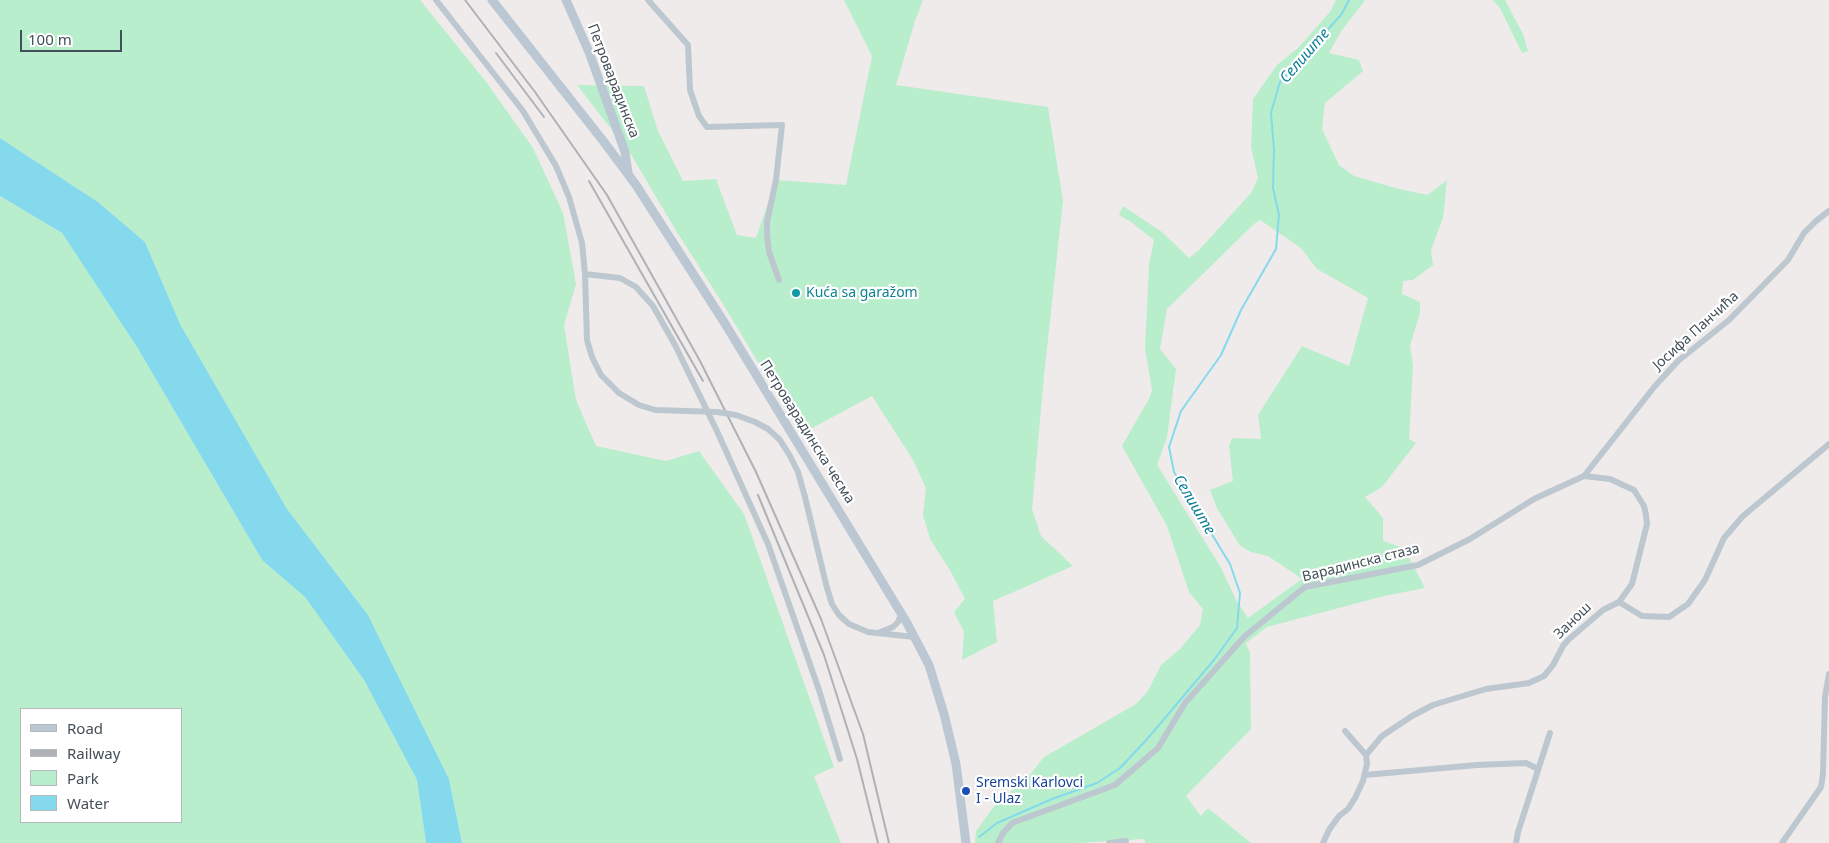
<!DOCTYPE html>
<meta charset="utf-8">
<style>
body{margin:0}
#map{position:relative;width:1829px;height:843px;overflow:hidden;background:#efebeb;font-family:"Noto Sans",sans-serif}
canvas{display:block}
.legend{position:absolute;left:20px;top:708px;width:162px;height:115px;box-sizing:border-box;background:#fff;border:1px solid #b4b9bd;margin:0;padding:6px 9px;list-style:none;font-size:15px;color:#445059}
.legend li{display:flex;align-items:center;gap:10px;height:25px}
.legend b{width:25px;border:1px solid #b4b9bd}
.scale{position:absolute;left:20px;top:30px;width:102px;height:22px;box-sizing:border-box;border:2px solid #445059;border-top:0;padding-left:6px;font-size:15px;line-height:18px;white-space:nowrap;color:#445059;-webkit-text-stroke:4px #fff;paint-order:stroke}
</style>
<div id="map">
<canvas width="1829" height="843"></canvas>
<ul class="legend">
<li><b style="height:6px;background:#bbc8d4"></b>Road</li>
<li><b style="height:6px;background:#aeb1b6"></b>Railway</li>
<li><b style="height:14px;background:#b8eecb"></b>Park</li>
<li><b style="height:14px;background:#84daec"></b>Water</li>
</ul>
<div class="scale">100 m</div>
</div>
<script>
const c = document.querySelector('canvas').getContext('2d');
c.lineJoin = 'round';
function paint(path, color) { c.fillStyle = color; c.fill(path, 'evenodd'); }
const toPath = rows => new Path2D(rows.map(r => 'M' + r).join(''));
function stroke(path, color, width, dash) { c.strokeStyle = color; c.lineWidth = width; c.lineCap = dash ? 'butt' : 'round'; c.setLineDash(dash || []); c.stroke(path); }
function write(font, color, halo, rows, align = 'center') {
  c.font = font + ' "Noto Sans",sans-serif'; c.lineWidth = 4.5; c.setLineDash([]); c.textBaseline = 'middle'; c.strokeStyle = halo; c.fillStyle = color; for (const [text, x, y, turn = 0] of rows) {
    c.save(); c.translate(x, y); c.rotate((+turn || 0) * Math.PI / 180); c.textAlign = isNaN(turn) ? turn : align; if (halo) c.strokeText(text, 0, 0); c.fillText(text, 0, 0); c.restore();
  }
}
const green = toPath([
 [0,0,420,0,487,83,533,148,563,213,576,284,564,325,576,400,596,446,666,461,699,451,744,514,834,767,814,776,841,843,462,843,449,779,368,615,287,509,180,324,145,242,98,202,0,138],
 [844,0,923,0,915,21,896,85,1048,107,1063,201,1044,376,1032,509,1041,536,1073,566,993,601,997,642,962,660,964,632,954,612,965,599,951,572,930,539,923,515,926,488,913,460,872,396,801,434,723,304,675,229,632,156,577,85,644,86,658,131,683,181,716,179,737,235,756,238,776,180,846,185,872,56],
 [1336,0,1365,0,1342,30,1329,53,1359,60,1363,71,1325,103,1322,129,1339,165,1354,176,1399,189,1428,195,1447,180,1443,218,1431,250,1433,265,1413,280,1403,281,1402,294,1420,302,1420,313,1410,346,1413,365,1409,439,1416,443,1382,487,1365,497,1383,518,1383,541,1404,548,1425,588,1384,596,1267,627,1246,643,1250,653,1251,729,1186,796,1201,816,1208,808,1251,843,1146,843,1144,839,1076,843,975,843,976,831,999,800,1025,781,1044,757,1136,704,1148,691,1161,665,1180,649,1200,625,1203,609,1189,592,1167,526,1122,446,1150,397,1152,390,1145,349,1149,265,1154,240,1131,222,1119,215,1123,206,1162,232,1189,258,1199,250,1251,193,1258,178,1251,147,1253,99,1277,65,1298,48,1330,12],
 [1260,220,1301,248,1317,269,1368,298,1349,366,1302,346,1258,415,1261,439,1232,438,1229,446,1233,481,1210,490,1217,508,1240,546,1251,552,1268,556,1302,579,1248,618,1237,602,1220,566,1157,465,1167,437,1176,369,1160,349,1167,309,1254,224],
 [1493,0,1505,0,1523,34,1528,51,1522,53,1500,8],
 [0,196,62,233,137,347,262,560,305,597,364,680,417,780,426,843,0,843],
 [21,709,181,709,181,822,21,822]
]);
const water = toPath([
 [0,138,98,202,145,242,180,324,287,509,368,615,449,779,462,843,426,843,417,780,364,680,305,597,262,560,137,347,62,233,0,196]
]);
const stream = toPath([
 [979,837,997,823,1052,799,1097,783,1120,768,1148,738,1214,660,1237,628,1240,593,1230,564,1174,472,1169,447,1181,411,1221,355,1241,310,1276,249,1279,215,1273,188,1274,149,1271,113,1280,82,1341,15,1349,0]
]);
const street = toPath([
 [436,0,523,111,556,166,569,197,582,243,585,274,587,340,592,357,601,375,619,393],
 [648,0,688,45,690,90,699,116,707,127,782,125,776,180,767,222,767,235,769,252,779,280],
 [585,274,620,278,636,287,653,306,675,345,716,429,768,544,819,690,840,759],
 [1584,476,1655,386,1678,361,1729,320,1788,260,1804,233,1816,221,1829,211],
 [805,497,827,588,832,604,839,615,849,624,868,632,914,637],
 [1619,602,1642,616,1669,617,1688,604,1705,580,1724,538,1743,516,1829,444],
 [878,633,893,627,898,622,901,615],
 [1345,731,1366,755],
 [1365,775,1477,765,1526,763,1538,769],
 [998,843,1003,833,1012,823,1115,785,1158,748,1185,703,1245,636,1305,587,1418,565,1470,539,1534,499,1584,476,1610,479,1634,490,1644,506,1646,515,1647,524,1632,584,1619,602,1603,610,1568,640,1563,646,1553,665,1544,676,1529,683,1486,689,1433,705,1412,716,1382,736,1366,755,1367,764,1363,781,1355,798,1348,809,1339,816,1329,830,1323,843],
 [1109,843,1126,841],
 [1516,843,1518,832,1550,733],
 [1782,843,1821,787,1823,774,1825,697,1829,674]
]);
const secondary = toPath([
 [492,0,604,142,636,185,724,322,907,623,929,665,944,714,956,764,966,843],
 [566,0,589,52,625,152,628,173]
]);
const rail = toPath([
 [465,0,535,92,607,195,700,361,756,472,821,619,863,734,889,843],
 [496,53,544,117],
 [589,181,703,381],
 [758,495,824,655,857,759,878,843]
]);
const streetBridge = toPath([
 [619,393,639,405,655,410,717,412,736,415,755,422,768,429,780,440,790,456,798,472,805,497]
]);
const markers = [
 [796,293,5,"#0f9aa8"],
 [966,791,5,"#1a4fb4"]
];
const streetNames = [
 ["Петроварадинска",613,81,69],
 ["Јосифа Панчића",1696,331,-42],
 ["Петроварадинска чесма",807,432,58],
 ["Варадинска стаза",1361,563,-14],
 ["Занош",1573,621,-44]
];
const cultureNames = [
 ["Kuća sa garažom",806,293]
];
const transitNames = [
 ["Sremski Karlovci",976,783],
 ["I - Ulaz",976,799]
];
const waterNames = [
 ["Селиште",1305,56,-49],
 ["Селиште",1194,505,59]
];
paint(green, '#b8eecb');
paint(water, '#84daec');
stroke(stream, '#84daec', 2);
stroke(street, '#bcc7cf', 6);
stroke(secondary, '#bbc8d4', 9);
stroke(rail, '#aeb1b6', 2);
stroke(streetBridge, '#bcc7cf', 6);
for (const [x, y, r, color] of markers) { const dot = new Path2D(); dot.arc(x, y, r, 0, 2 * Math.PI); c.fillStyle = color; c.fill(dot); stroke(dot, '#fff', 2); }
write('14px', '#445059', '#fff', streetNames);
write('14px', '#0d838f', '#fff', cultureNames, 'left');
write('14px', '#164399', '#fff', transitNames, 'left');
write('italic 15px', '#0b7e97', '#fff', waterNames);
</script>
